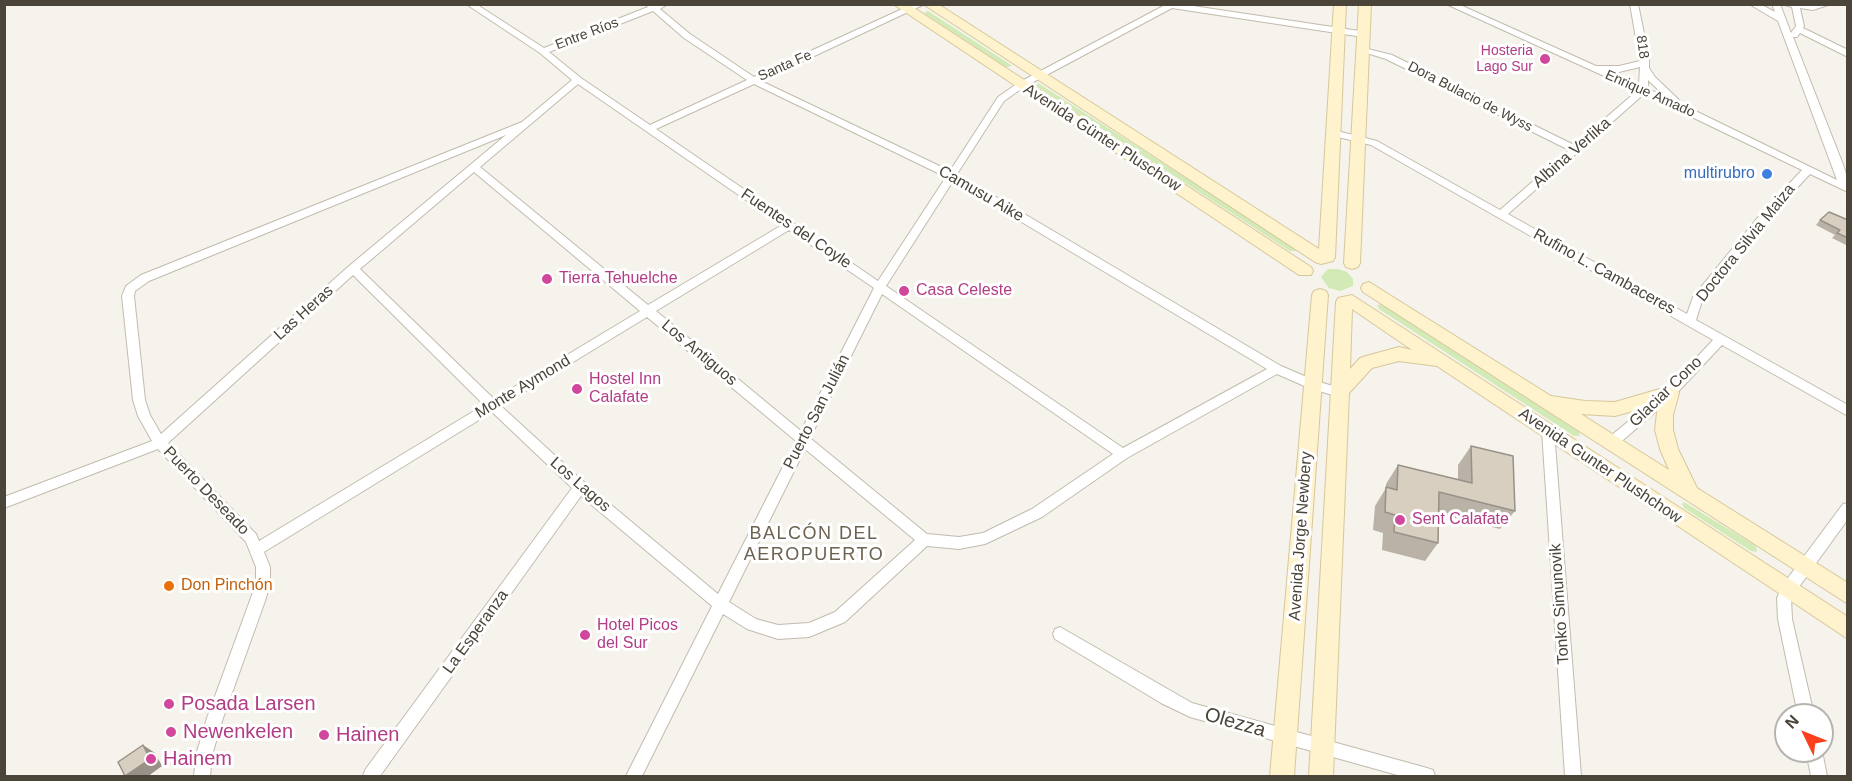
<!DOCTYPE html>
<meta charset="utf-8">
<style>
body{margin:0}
#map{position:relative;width:1852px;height:781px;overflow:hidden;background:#f6f3ec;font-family:Helvetica,sans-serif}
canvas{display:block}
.frame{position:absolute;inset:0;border:6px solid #4b4439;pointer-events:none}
.north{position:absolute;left:1774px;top:703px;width:60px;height:60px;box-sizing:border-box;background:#fff;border:2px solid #b7b4b0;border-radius:50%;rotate:313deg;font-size:16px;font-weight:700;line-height:24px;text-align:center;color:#4b4439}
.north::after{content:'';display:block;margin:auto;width:21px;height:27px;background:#fc3f1d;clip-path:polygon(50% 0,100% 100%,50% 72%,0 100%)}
</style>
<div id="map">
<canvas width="1852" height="781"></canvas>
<div class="frame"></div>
<div class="north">N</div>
</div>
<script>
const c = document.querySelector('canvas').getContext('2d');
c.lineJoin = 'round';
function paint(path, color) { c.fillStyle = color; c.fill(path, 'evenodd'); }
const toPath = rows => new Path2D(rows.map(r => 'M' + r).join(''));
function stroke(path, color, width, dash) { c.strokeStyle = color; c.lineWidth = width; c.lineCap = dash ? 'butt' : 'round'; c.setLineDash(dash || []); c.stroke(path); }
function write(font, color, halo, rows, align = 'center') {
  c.font = font + ' Helvetica,sans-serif'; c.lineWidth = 6; c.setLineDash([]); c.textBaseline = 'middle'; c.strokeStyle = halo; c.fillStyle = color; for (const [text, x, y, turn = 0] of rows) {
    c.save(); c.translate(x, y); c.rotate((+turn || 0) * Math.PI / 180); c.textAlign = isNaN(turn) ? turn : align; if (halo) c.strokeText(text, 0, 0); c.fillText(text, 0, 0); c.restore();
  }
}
const green = toPath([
 [928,11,1011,65,1012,66,1006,67,924,13],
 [1038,83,1295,248,1296,251,1290,251,1036,86],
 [1328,269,1338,269,1347,272,1353,279,1353,286,1340,291,1329,288,1321,277],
 [1382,304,1579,432,1580,436,1574,436,1379,309,1377,305],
 [1684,502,1756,546,1757,552,1751,551,1684,508,1682,504]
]);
const street = toPath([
 [466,4,476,4,544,48,648,7,645,4,668,4,660,9,690,34,754,77,913,4,925,4,761,81,950,171,998,97,1018,83,1167,4,1180,4,1366,32,1367,34,1363,37,1172,8,1024,87,1004,101,957,174,1281,366,1316,381,1343,389,1345,392,1343,395,1339,397,1309,388,1277,374,1127,458,1042,517,985,544,959,549,927,546,845,622,809,637,778,639,747,629,723,614,642,776,626,776,712,606,581,496,380,776,363,776,365,770,572,488,492,412,264,552,270,567,270,584,265,601,223,718,212,755,210,776,194,776,196,755,207,718,256,584,256,567,246,542,158,449,4,508,4,497,152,441,138,416,133,400,122,296,126,286,141,275,522,122,572,80,540,53,466,4],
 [653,11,684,38,747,80,650,125,581,78,549,52,653,11],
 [578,84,782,225,648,305,480,167,578,84],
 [754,84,946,177,878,281,656,129,754,84],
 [506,135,349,266,161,434,150,415,145,400,134,296,135,291,149,281,506,135],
 [474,172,640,311,494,399,360,269,474,172],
 [953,181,1267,369,1123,448,886,286,953,181],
 [789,230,874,288,801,431,656,311,789,230],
 [353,275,484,405,259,541,256,534,168,443,353,275],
 [882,294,1113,454,1032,509,983,533,959,537,927,534,810,438,882,294],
 [647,317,796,441,718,594,585,483,501,406,647,317],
 [805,449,915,540,835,612,809,623,778,625,756,619,729,602,805,449],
 [1446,4,1458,4,1596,66,1619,66,1640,61,1630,4,1638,4,1649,58,1649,68,1655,77,1677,98,1679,100,1677,102,1837,180,1778,21,1749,4,1760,4,1775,12,1772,4,1780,4,1791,33,1796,26,1792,7,1781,4,1831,4,1813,10,1800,8,1804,26,1803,28,1848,50,1848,57,1800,33,1797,37,1793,37,1844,167,1848,181,1848,192,1810,174,1768,219,1702,301,1696,320,1848,405,1848,416,1722,345,1674,396,1615,447,1607,447,1605,443,1607,439,1666,390,1713,340,1371,145,1330,135,1328,133,1333,130,1377,141,1500,210,1569,150,1386,59,1360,51,1360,47,1392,55,1574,145,1637,91,1446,4],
 [1640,67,1639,85,1607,71,1619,72,1640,67],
 [1648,80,1649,81,1666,97,1648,89,1648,80],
 [1644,94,1802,170,1760,215,1693,297,1687,314,1508,214,1644,94],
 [1548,426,1552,427,1554,431,1581,776,1565,776,1542,431,1544,427,1548,426],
 [1848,503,1848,519,1791,598,1792,619,1814,715,1798,715,1778,619,1777,598,1782,586,1843,504,1848,503],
 [1060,627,1192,703,1427,768,1433,770,1435,776,1401,776,1190,717,1161,703,1055,639,1053,634,1055,629,1060,627],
 [1806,751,1822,751,1827,776,1811,776,1806,751]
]);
const secondary = toPath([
 [893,4,908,4,1311,267,1313,271,1311,275,1299,275,893,4],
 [923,4,938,4,1319,249,1334,4,1346,4,1335,257,1333,261,1321,264,1315,262,923,4],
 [1359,4,1371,4,1360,263,1358,267,1352,269,1346,267,1344,263,1359,4],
 [1369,282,1551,396,1585,401,1615,402,1670,386,1676,388,1679,393,1673,415,1673,430,1678,449,1697,488,1848,583,1848,604,1363,292,1361,288,1363,284,1369,282],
 [1658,404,1655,430,1660,449,1669,470,1581,414,1615,416,1658,404],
 [1320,289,1326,291,1328,295,1294,776,1270,776,1312,295,1314,291,1320,289],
 [1352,295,1848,617,1848,639,1437,366,1399,361,1372,368,1349,393,1333,776,1309,776,1336,302,1338,298,1352,295],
 [1352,309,1412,350,1399,347,1366,356,1360,358,1350,369,1352,309]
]);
const wall = toPath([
 [1820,220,1848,220,1848,246,1832,238,1835,235,1816,225],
 [1471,446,1515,511,1500,529,1439,514,1438,543,1425,561,1382,550,1383,533,1373,530,1375,506,1386,488,1386,484,1398,465,1458,480,1458,465]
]);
const shadedWall = toPath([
 [143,745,155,753,162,766,147,777,126,777,125,776]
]);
const building = toPath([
 [1829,212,1848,220,1848,238,1837,233,1840,230,1820,220,1829,212],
 [1471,446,1513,456,1515,511,1439,492,1438,543,1394,532,1395,515,1385,512,1386,487,1397,490,1398,465,1472,483,1471,446],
 [143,745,150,759,125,776,118,762,143,745]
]);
const markers = [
 [1545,59,6,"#d1479c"],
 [1767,174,6,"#3f7fe0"],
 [547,279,6,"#d1479c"],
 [904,291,6,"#d1479c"],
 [577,389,6,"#d1479c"],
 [1400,520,6,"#d1479c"],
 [169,586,6,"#e8710a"],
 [585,635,6,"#d1479c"],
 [169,704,6,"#d1479c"],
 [171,732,6,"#d1479c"],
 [324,735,6,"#d1479c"],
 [151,759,6,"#d1479c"]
];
const farStreetnames = [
 ["Entre Ríos",587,34,-21],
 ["818",1642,47,82],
 ["Santa Fe",785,66,-24],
 ["Enrique Amado",1650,94,24],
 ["Dora Bulacio de Wyss",1470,97,27]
];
const farHotelnames = [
 ["Hosteria",1533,51],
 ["Lago Sur",1533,67]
];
const streetNames = [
 ["Avenida Günter Pluschow",1102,138,33],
 ["Albina Verlika",1572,153,-41],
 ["Camusu Aike",981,194,30],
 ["Fuentes del Coyle",796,229,34],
 ["Doctora Silvia Maiza",1746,243,-51],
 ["Rufino L. Cambaceres",1604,272,29],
 ["Las Heras",304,313,-42],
 ["Los Antiguos",699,353,40],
 ["Monte Aymond",523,387,-31],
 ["Glaciar Cono",1666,392,-44],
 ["Puerto San Julián",817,412,-63],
 ["Avenida Gunter Plushchow",1600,466,34],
 ["Los Lagos",580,485,41],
 ["Puerto Deseado",206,491,46],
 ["Avenida Jorge Newbery",1301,536,-86],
 ["Tonko Simunovik",1560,604,-94],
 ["La Esperanza",476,632,-54]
];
const shopNames = [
 ["multirubro",1755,174]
];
const hotelNames = [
 ["Tierra Tehuelche",559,279],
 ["Casa Celeste",916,291],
 ["Hostel Inn",589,380],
 ["Calafate",589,398],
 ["Sent Calafate",1412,520],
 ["Hotel Picos",597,626],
 ["del Sur",597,644]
];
const foodNames = [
 ["Don Pinchón",181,586]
];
const neighbourhoodNames = [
 ["BALCÓN DEL",814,534],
 ["AEROPUERTO",814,555]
];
const nearHotelnames = [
 ["Posada Larsen",181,704],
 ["Newenkelen",183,732],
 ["Hainen",336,735],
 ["Hainem",163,759]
];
const nearStreetnames = [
 ["Olezza",1235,723,16]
];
paint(green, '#d2eab5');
stroke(street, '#c2bbae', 2);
stroke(secondary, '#d6c79b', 2);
paint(street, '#fff');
paint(secondary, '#fff3cd');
paint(wall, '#bab2a6');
paint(shadedWall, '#979187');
paint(building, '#d8cfc1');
stroke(building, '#979187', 1.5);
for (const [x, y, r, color] of markers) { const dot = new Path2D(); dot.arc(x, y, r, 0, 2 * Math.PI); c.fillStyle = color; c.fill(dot); stroke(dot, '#fff', 2); }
write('14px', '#4b4439', '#fff', farStreetnames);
write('14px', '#b23c85', '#fff', farHotelnames, 'right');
write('16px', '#4b4439', '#fff', streetNames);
write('16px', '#366cbe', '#fff', shopNames, 'right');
write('16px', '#b23c85', '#fff', hotelNames, 'left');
write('16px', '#c56008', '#fff', foodNames, 'left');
c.letterSpacing = '1.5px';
write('18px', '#6e6250', '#fff', neighbourhoodNames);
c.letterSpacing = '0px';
write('20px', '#b23c85', '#fff', nearHotelnames, 'left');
write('20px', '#4b4439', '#fff', nearStreetnames);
</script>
